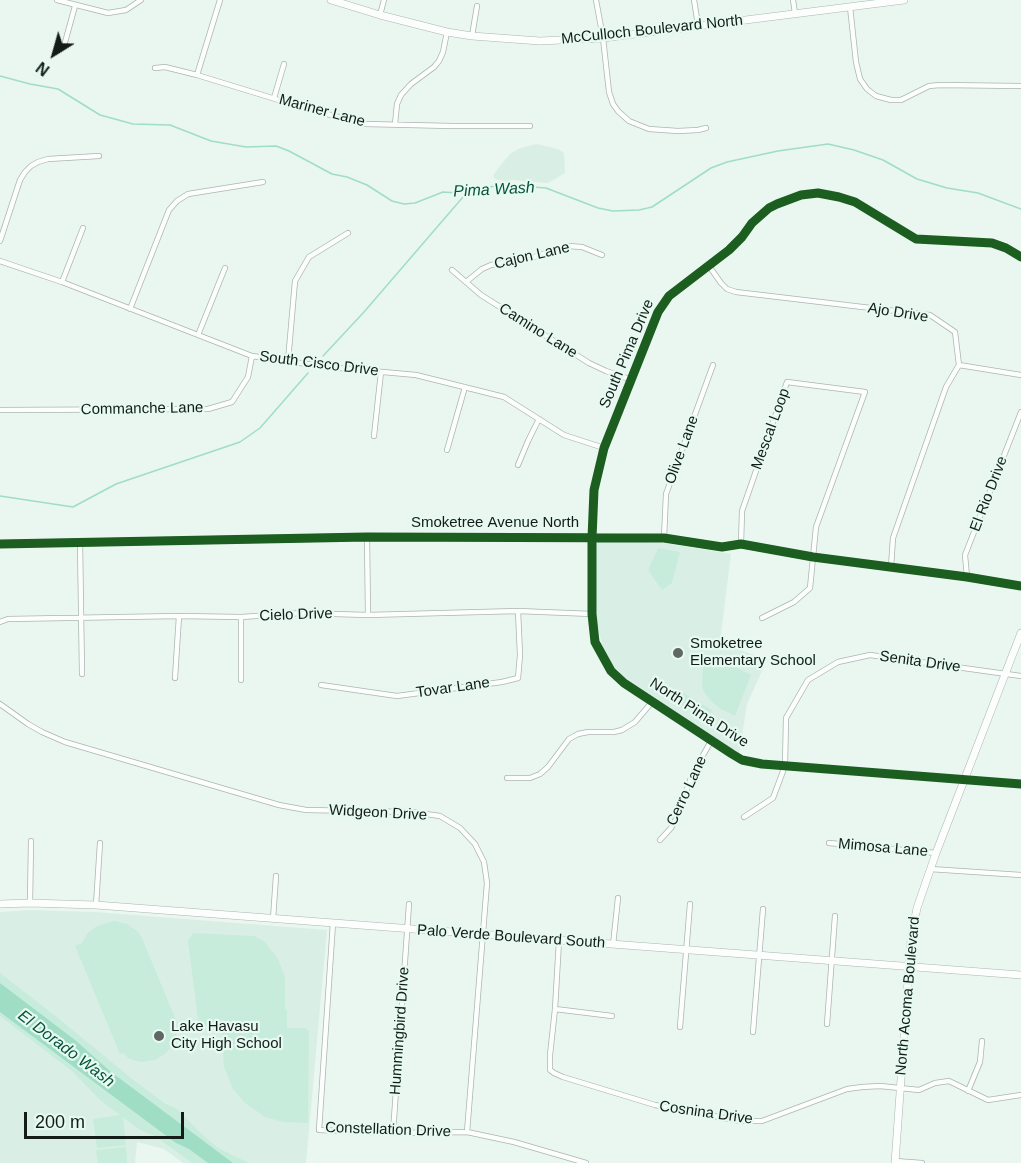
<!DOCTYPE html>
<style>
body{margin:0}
#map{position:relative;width:1021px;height:1163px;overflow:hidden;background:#eaf6f0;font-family:Helvetica,sans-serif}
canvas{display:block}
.north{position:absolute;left:24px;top:24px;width:60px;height:60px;-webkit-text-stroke:4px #e6faf1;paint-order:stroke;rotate:217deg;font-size:16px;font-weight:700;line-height:24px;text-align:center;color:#141c19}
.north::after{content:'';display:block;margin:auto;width:21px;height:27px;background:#141c19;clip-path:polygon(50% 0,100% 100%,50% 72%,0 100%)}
.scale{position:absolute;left:24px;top:1112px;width:160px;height:27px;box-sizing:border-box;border:3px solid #141c19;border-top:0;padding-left:8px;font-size:18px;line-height:21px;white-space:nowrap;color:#141c19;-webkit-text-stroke:4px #e6faf1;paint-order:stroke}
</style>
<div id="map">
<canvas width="1021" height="1163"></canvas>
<div class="north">N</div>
<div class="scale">200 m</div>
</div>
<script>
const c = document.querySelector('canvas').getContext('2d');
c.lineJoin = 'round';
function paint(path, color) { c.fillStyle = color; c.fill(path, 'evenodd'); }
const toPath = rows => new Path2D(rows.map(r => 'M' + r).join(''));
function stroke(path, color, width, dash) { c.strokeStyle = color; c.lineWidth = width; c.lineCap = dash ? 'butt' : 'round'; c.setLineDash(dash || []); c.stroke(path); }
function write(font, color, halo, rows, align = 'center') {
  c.font = font + ' Helvetica,sans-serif'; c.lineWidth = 4.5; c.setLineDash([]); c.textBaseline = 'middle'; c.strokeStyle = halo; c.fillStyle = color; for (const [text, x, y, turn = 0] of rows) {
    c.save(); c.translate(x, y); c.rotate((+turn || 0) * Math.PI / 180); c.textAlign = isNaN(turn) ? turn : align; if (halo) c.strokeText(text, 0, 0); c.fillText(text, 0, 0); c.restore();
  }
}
const built = toPath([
 [536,144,558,149,564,153,565,173,548,183,513,180,504,181,495,179,493,176,496,171,510,154,518,149],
 [602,540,664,543,731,554,720,642,767,660,747,704,739,754,623,676,614,668,603,647,596,621,595,549,597,543],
 [30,910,95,912,327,930,306,1163,183,1163,164,1149,137,1142,135,1163,0,1163,0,912]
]);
const green = toPath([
 [658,548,680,552,672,583,662,590,648,570],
 [713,655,751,675,735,716,721,709,713,703,706,695,702,688,703,665,710,657],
 [682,692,712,710,707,719,676,702],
 [115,921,127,924,137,931,141,936,176,1020,177,1033,173,1045,165,1054,155,1060,142,1062,136,1061,128,1058,123,1053,120,1054,75,946,82,943,87,934,97,926,109,922],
 [193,933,254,936,265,942,278,959,285,977,285,1009,287,1010,287,1028,305,1028,309,1031,308,1123,283,1122,265,1117,245,1103,233,1089,224,1067,221,1027,206,1026,198,1020,188,941],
 [0,973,58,1018,131,1078,164,1103,177,1109,205,1137,218,1148,249,1163,192,1163,155,1136,140,1130,123,1117,126,1145,97,1148,93,1119,120,1115,101,1101,72,1071,0,1016],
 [126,1147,127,1163,98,1163,96,1150]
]);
const water = toPath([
 [0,983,75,1040,111,1072,233,1163,208,1163,189,1149,176,1143,0,1012]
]);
const stream = toPath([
 [0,76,30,84,58,89,100,115,133,124,170,125,211,141,246,147,276,146,289,151,332,174,347,177,367,185,392,201,404,204,415,203,443,192,458,193,469,190,496,186,519,186,546,188,598,208,613,211,639,210,652,207,711,168,727,162,778,151,828,144,854,150,883,160,917,179,947,188,978,193,1021,209],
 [323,356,364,312,469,190],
 [0,496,73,507,116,484,240,442,260,428,308,373]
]);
const minor = toPath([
 [57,0,108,13,126,10,141,0],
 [596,0,603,38,609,92,613,104,618,111,629,121,649,129,678,131,698,130,706,128],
 [694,0,698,25],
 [793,0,795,13],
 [850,7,856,62,860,79,867,89,876,96,891,100,901,100,929,86,940,85,1021,86],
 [380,15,384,0],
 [472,36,477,6],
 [64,46,75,6],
 [155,68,165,67,197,75,308,109,365,124,452,126,530,126],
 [197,75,220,0],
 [274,98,284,64],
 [395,124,397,104,401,95,411,84,434,67,439,61,443,52,447,32],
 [0,241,20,180,25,172,31,166,38,162,48,159,99,156],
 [1021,257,1006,248,992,243,916,239,855,202,839,197,818,193,801,195,777,204,769,208,752,223,742,237,729,250,669,296,658,312,604,448,594,490,592,538,592,614,595,642,611,671,624,683,732,754,742,760,762,764,1021,784],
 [0,261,62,282,252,356,328,367,416,375,504,397,564,435,604,448],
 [709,266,721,283,727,289,736,292,930,315,955,332,959,365,946,387,893,538,891,567],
 [452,270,481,295,589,363,606,371,632,380],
 [62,282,83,228],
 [466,282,482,269,491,265,528,259,568,246,582,247,602,255],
 [130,309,169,210,177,201,188,194,263,182],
 [198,335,225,268],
 [288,361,295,281,309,257,348,233],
 [959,365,1021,375],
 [0,410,208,409,232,402,248,377,252,356],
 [374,436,381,372],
 [447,450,465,387],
 [518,465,528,441,539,419],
 [367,537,368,615],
 [664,538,666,494,713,365],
 [80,542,82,674],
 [741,544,742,511,787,382,865,392,816,527,810,588,794,602,762,618],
 [967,577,965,555,1021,412],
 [241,617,241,680],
 [0,622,8,619,179,616,241,617,302,613,368,615,518,611,592,614],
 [175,678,179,616],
 [321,685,397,696,502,682,518,678,520,655,518,611],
 [0,704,28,724,42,732,65,742,279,805,306,810,412,812,440,816,460,828,475,844,484,862,487,883,467,1132],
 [507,778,530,778,540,774,548,767,569,739,578,734,588,732,614,732,622,730,635,722,653,701],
 [744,817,773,798,785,766,786,718,808,680,838,662,870,655,1021,676],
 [660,840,671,828,677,817,692,775,711,741],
 [829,843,936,853],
 [930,869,1021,875],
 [30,903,31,841],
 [96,905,100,843],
 [273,919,276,876],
 [333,923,319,1130,393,1133,467,1132,514,1142,586,1163],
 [559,941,555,1009,550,1055,550,1070,554,1073,563,1077,655,1105,740,1121,762,1121,847,1089,862,1087,880,1086,919,1090,935,1083,949,1081,988,1100,1021,1095],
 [613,945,618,898],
 [555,1009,612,1016],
 [827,1024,835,916],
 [680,1027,690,904],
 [753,1032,763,909],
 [968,1091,980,1062,982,1041],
 [393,1133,409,904],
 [895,1161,922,1163]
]);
const tertiary = toPath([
 [0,544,367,537,664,538,722,547,741,544,813,557,967,577,1021,586]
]);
const secondary = toPath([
 [331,0,380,15,447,32,472,36,540,41,603,38,904,0],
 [0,904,30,903,96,905,1021,975],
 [895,1163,911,939,917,908,936,853,1021,633]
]);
const cycleway = toPath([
 [1021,257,1006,248,992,243,916,239,855,202,839,197,818,193,801,195,777,204,769,208,752,223,742,237,729,250,669,296,658,312,604,448,594,490,592,538,592,614,595,642,611,671,624,683,732,754,742,760,762,764,1021,784],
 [0,544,367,537,664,538,722,547,741,544,813,557,967,577,1021,586]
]);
const markers = [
 [678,653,6,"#5f6864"],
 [159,1036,6,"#5f6864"]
];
const streetNames = [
 ["McCulloch Boulevard North",652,30,-6],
 ["Mariner Lane",322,111,15],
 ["Cajon Lane",532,256,-13],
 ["Ajo Drive",898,313,9],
 ["Camino Lane",538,331,32],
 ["South Pima Drive",627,354,-67],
 ["South Cisco Drive",319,364,7],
 ["Commanche Lane",142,409,-1],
 ["Mescal Loop",771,429,-70],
 ["Olive Lane",682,450,-70],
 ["El Rio Drive",989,494,-69],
 ["Smoketree Avenue North",495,523],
 ["Cielo Drive",296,615,-2],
 ["Senita Drive",920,662,8],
 ["Tovar Lane",453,688,-8],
 ["North Pima Drive",699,713,33],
 ["Cerro Lane",687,791,-65],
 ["Widgeon Drive",378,813,3],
 ["Mimosa Lane",883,848,5],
 ["Palo Verde Boulevard South",511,937,4],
 ["North Acoma Boulevard",908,996,-85],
 ["Hummingbird Drive",400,1031,-86],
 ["Cosnina Drive",706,1113,8],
 ["Constellation Drive",388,1130,2]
];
const poiNames = [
 ["Smoketree",690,644],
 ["Elementary School",690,661],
 ["Lake Havasu",171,1027],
 ["City High School",171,1044]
];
const waterNames = [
 ["Pima Wash",494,190,-3],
 ["El Dorado Wash",66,1049,37]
];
paint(built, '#d9efe5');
paint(green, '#c7ecdc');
paint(water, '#9fdec5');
stroke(stream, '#9fdec5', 1.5);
stroke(minor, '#acb5b1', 6);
stroke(tertiary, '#acb5b1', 8);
stroke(secondary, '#acb5b1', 8);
stroke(minor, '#fcfefd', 4.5);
stroke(tertiary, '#fcfefd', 6);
stroke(secondary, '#fcfefd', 7);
stroke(cycleway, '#1b5e20', 9);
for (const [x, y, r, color] of markers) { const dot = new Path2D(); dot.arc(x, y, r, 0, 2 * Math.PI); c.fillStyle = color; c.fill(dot); stroke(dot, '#e6faf1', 2); }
write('15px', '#141c19', '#e6faf1', streetNames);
write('15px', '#141c19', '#e6faf1', poiNames, 'left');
write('italic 16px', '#08513c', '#e6faf1', waterNames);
</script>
